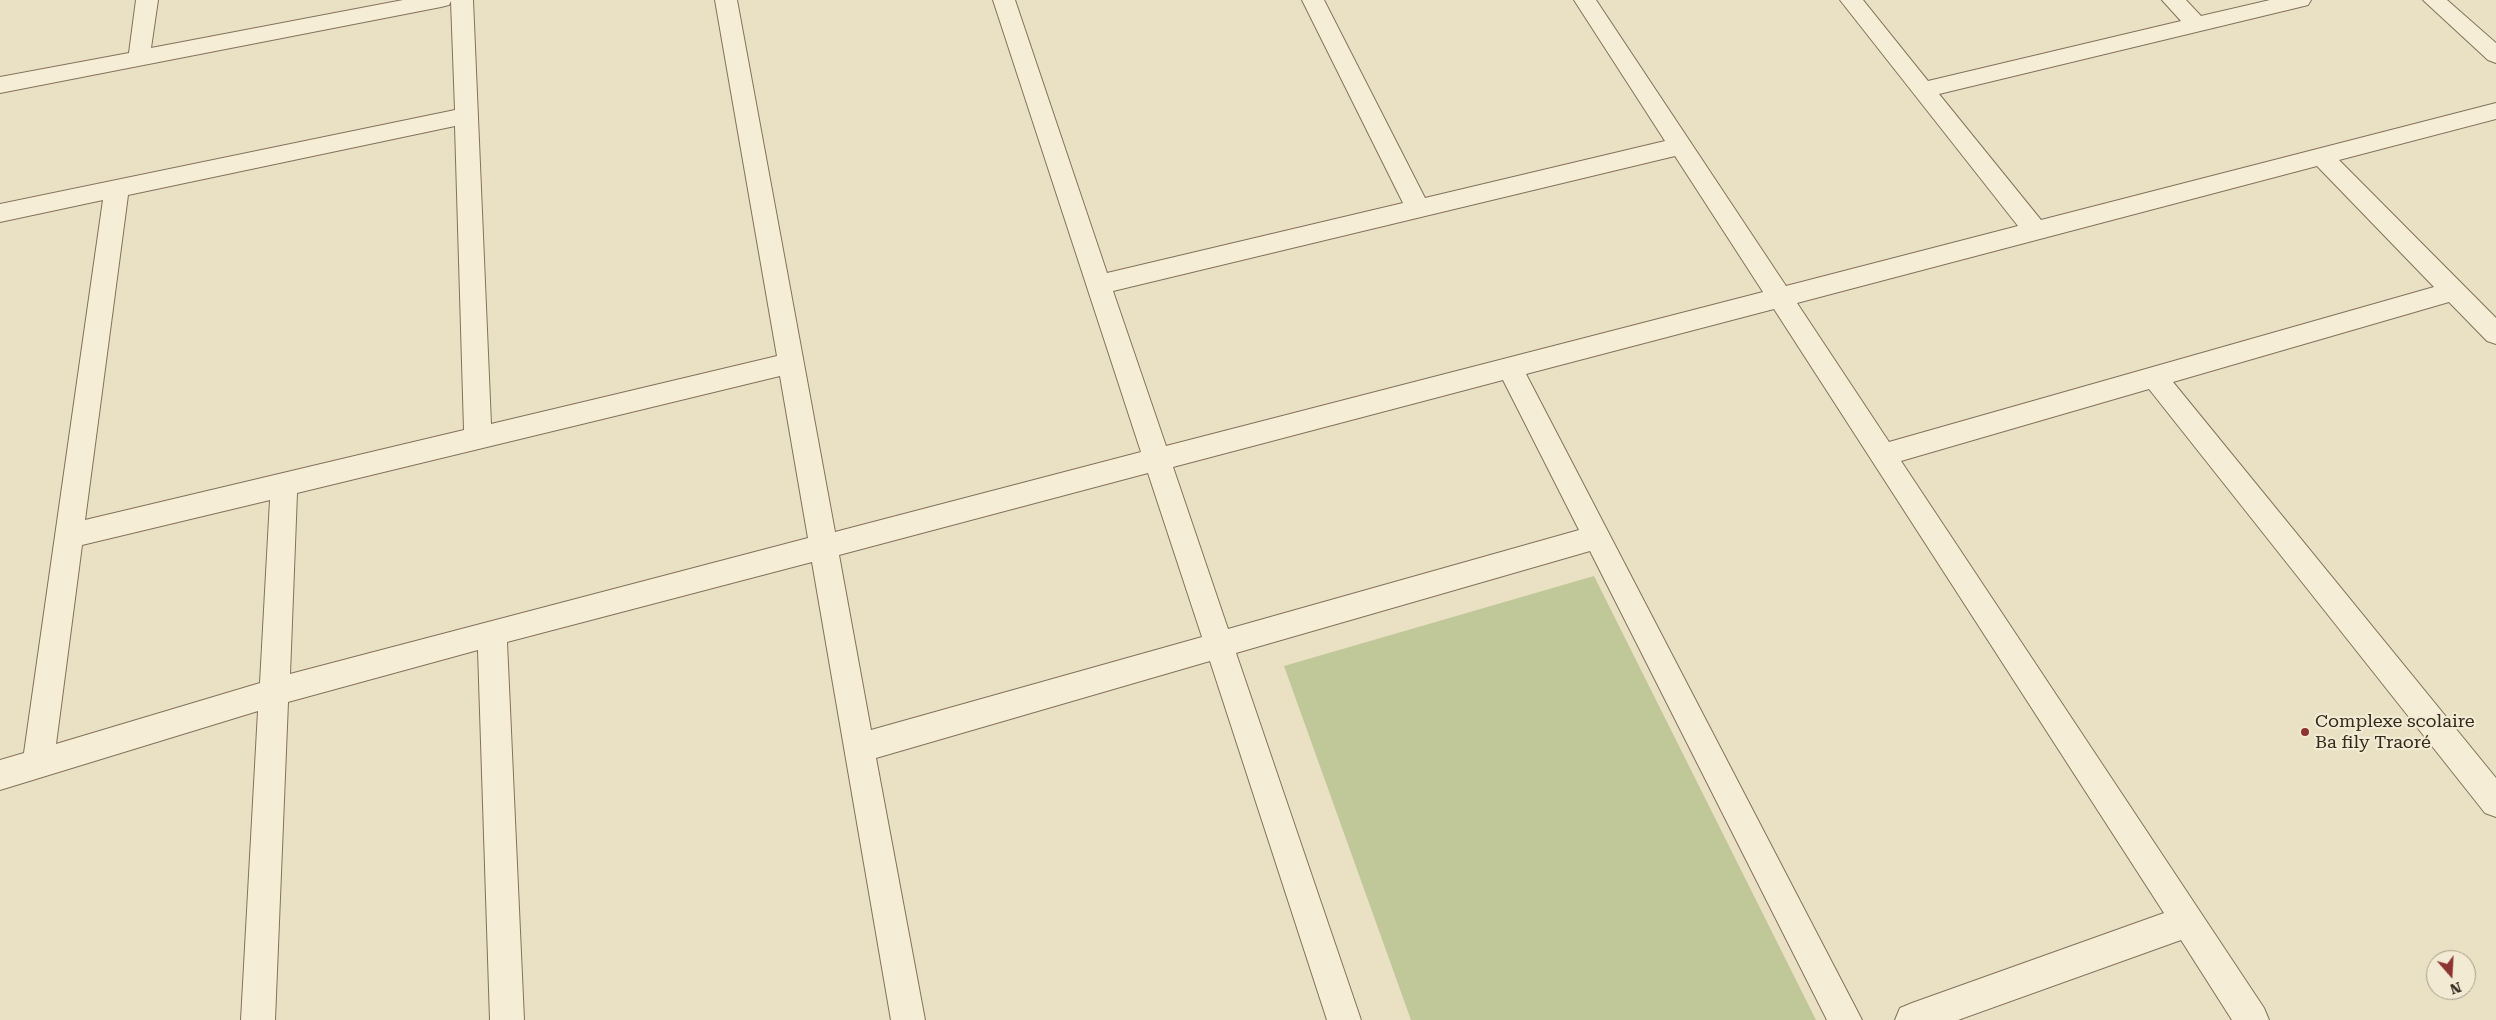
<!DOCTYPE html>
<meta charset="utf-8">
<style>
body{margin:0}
#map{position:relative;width:2496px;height:1020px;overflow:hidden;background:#eae0c3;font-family:"Roboto Serif",serif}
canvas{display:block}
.north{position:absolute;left:2426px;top:950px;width:50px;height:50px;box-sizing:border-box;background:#f2ead2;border:1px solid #a69d8a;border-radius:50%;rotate:161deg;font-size:14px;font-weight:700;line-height:20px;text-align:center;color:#342a1e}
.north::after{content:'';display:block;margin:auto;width:18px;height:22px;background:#8d3330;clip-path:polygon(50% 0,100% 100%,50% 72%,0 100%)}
</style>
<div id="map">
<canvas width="2496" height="1020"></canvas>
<div class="north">N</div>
</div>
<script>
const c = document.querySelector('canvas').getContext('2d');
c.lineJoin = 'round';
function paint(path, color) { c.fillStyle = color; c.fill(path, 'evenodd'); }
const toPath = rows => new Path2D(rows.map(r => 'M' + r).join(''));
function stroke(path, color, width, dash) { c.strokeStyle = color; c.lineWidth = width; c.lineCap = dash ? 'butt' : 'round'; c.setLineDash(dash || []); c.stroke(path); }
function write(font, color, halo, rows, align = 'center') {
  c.font = font + ' "Roboto Serif",serif'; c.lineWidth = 4.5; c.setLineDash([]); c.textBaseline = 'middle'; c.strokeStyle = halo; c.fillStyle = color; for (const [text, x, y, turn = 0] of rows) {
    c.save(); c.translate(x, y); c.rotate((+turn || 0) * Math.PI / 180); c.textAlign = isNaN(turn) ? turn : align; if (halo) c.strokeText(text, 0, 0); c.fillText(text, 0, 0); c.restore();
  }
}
const green = toPath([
 [1594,576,1816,1020,1411,1020,1284,666]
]);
const minor = toPath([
 [136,0,158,0,151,48,403,0,473,0,491,424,777,356,715,0,737,0,835,532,1141,452,993,0,1015,0,1107,273,1403,203,1302,0,1324,0,1425,198,1665,141,1574,0,1596,0,1786,286,2018,226,1840,0,1863,0,1928,81,2181,21,2162,0,2186,0,2201,16,2270,0,2311,0,2308,5,2300,7,1939,94,2041,220,2496,103,2496,119,2339,160,2496,318,2496,344,2487,341,2449,302,2173,382,2496,778,2496,817,2485,813,2149,389,1901,461,2264,1008,2269,1020,2232,1020,2181,940,1958,1020,1895,1020,1900,1008,1912,1003,2164,913,1774,309,1526,374,1862,1020,1827,1020,1590,551,1236,653,1361,1020,1327,1020,1210,661,876,758,925,1020,891,1020,812,562,507,642,524,1020,490,1020,478,650,288,702,275,1020,241,1020,258,711,0,790,0,760,24,753,103,200,0,222,0,204,455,110,451,1,449,5,441,7,0,93,0,77,129,53,136,0],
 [455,126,464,430,85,520,128,195,455,126],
 [1675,156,1763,292,1166,446,1113,291,1675,156],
 [2317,166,2434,287,1889,442,1797,303,2317,166],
 [780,376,808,538,290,674,297,493,780,376],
 [1503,380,1579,530,1228,629,1173,467,1503,380],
 [1148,473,1202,637,871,730,839,555,1148,473],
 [270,500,260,683,56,744,82,545,270,500],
 [2423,0,2447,0,2496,43,2496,63,2488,60,2423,0]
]);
const markers = [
 [2305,732,5,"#8d3330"]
];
const poiNames = [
 ["Complexe scolaire",2315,722],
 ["Ba fily Traoré",2315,743]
];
paint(green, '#c0c798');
stroke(minor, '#83725b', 2);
paint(minor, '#f6edd6');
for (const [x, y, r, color] of markers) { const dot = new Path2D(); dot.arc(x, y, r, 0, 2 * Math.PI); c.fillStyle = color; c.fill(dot); stroke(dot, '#f2ead2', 2); }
write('18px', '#342a1e', '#f2ead2', poiNames, 'left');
</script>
